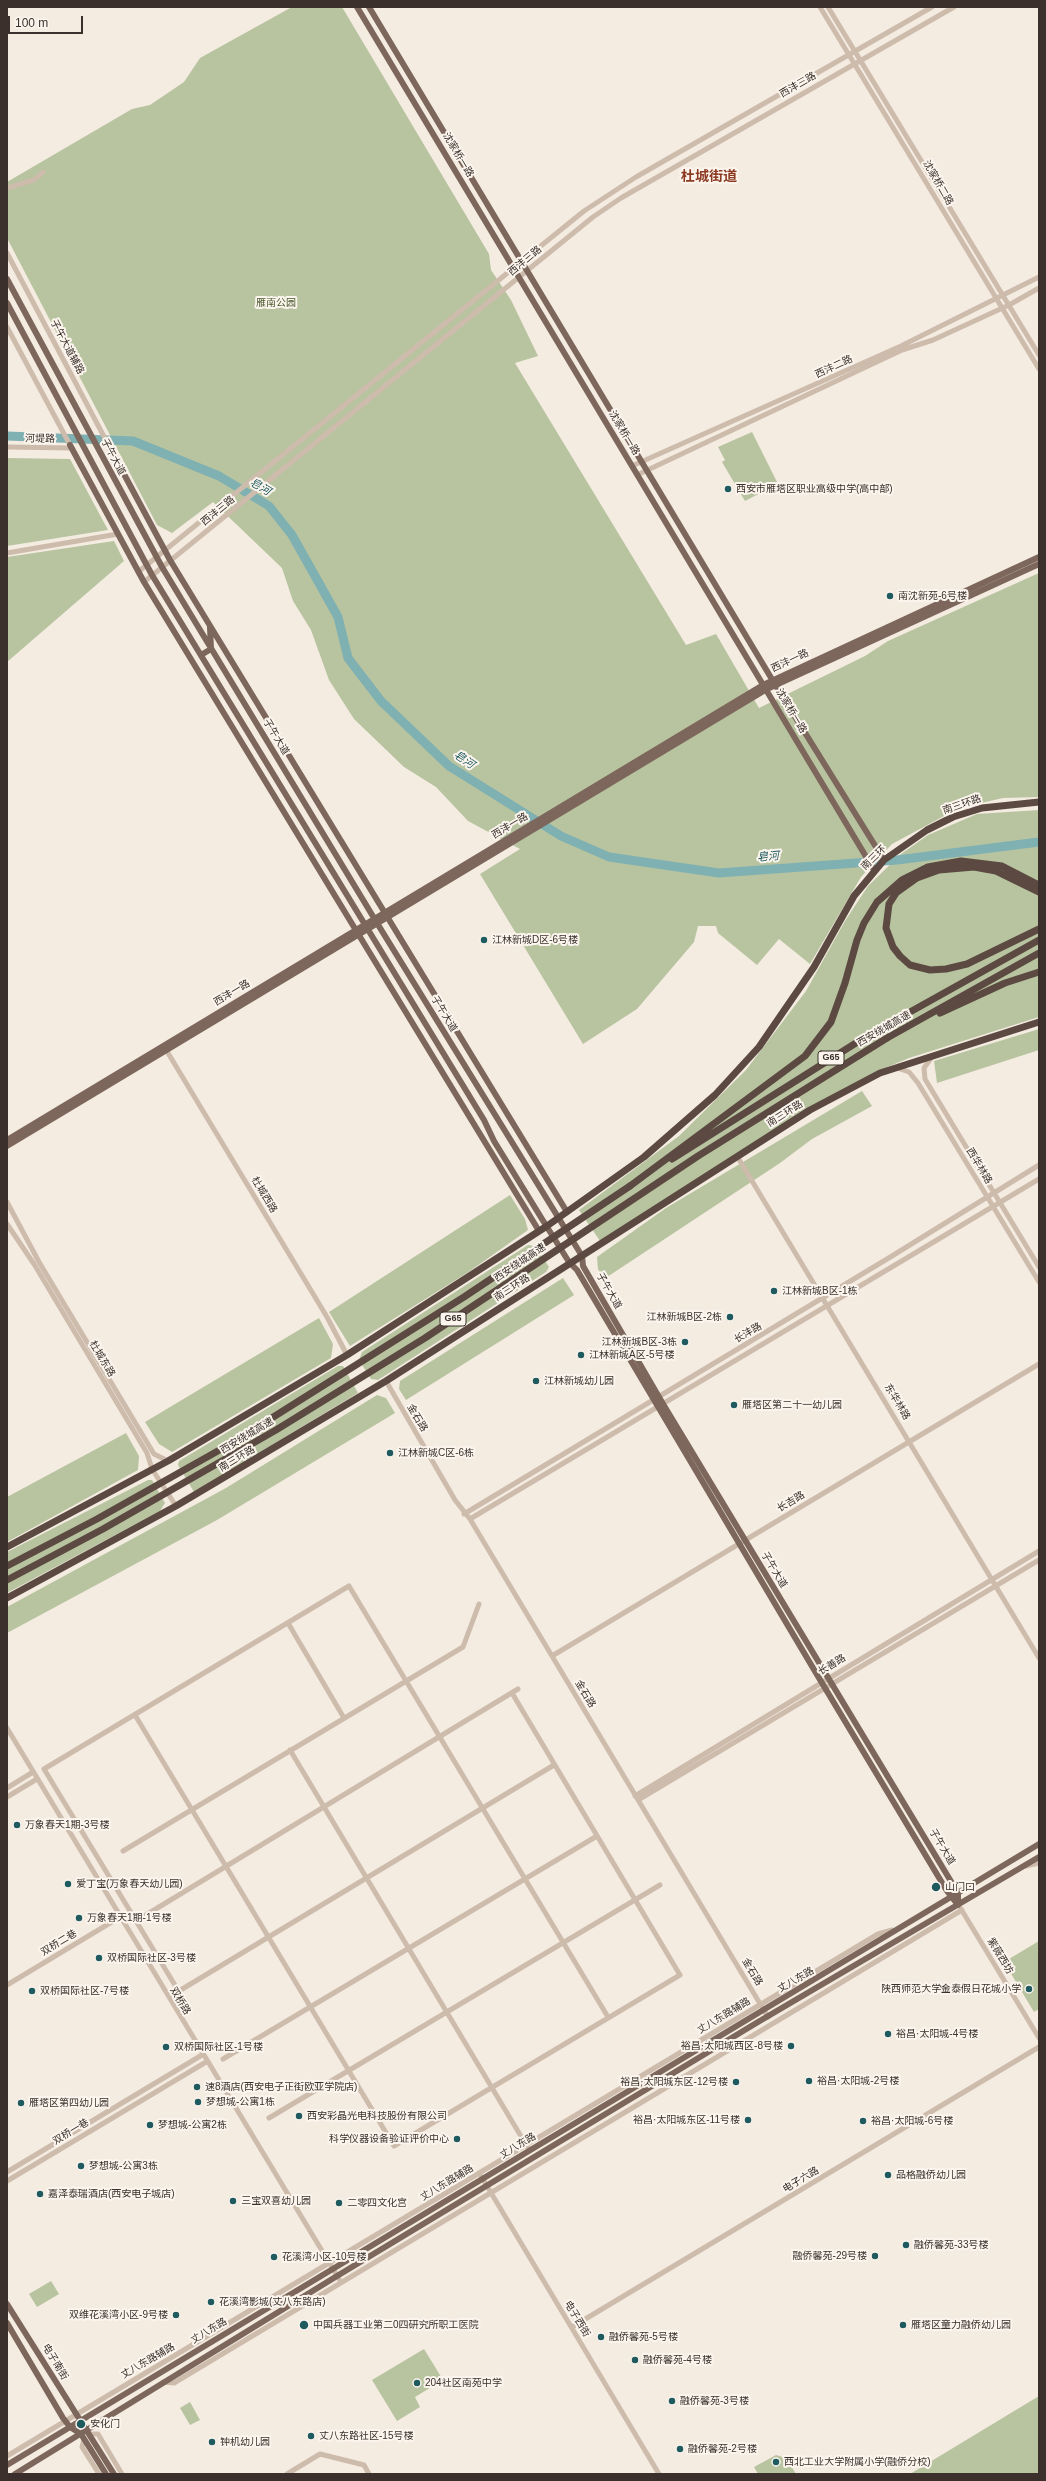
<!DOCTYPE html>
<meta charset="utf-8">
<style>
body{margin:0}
#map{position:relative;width:1046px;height:2481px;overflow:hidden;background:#f4ebe1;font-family:Helvetica,sans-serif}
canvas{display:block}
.frame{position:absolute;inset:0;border:8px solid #3b302b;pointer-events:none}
.scale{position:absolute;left:8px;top:16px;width:75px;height:18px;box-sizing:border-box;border:2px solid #3b302b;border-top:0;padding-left:5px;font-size:12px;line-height:14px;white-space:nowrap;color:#3b302b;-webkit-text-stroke:3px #fbf5ee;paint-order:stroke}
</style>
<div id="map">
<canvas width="1046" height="2481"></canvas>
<div class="frame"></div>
<div class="scale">100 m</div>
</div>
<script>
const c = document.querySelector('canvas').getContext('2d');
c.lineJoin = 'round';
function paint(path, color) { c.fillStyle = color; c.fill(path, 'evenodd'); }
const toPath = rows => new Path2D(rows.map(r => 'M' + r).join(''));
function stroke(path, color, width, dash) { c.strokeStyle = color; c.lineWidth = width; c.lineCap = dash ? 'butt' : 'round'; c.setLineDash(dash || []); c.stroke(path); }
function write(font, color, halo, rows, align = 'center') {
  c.font = font + ' Helvetica,"Noto Sans SC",sans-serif'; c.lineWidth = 4; c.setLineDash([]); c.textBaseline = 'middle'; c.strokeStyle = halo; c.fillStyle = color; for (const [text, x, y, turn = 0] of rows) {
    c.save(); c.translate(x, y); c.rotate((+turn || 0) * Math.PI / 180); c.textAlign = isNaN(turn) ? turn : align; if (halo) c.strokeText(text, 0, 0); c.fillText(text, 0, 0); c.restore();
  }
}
const green = toPath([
 [292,7,342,7,489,254,491,270,511,300,538,356,515,363,686,645,716,634,759,708,865,656,888,641,1039,573,1039,797,1003,798,959,808,892,844,861,877,810,964,779,939,757,965,718,933,716,926,698,926,694,942,637,1009,583,1044,480,874,520,849,468,821,436,787,404,767,354,719,329,680,311,630,293,601,282,568,213,502,172,533,157,525,7,238,7,182,132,109,150,105,184,82,200,58],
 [752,432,778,484,745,501,722,462,725,460,718,447],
 [7,458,70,459,108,530,7,546],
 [114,541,124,561,7,662,7,557],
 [1039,810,1039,1017,909,1058,878,1071,600,1241,579,1210,679,1136,746,1070,806,991,845,921,868,886,901,854,928,835,977,814],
 [1039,1029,1039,1050,937,1083,934,1061],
 [862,1091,872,1106,812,1139,780,1163,604,1279,598,1269,597,1257,666,1208],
 [510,1195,525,1219,528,1230,467,1273,350,1346,329,1312],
 [528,1245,535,1246,549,1267,546,1272,378,1380,371,1379,359,1360,362,1352],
 [563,1278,574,1295,406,1400,399,1389,400,1381],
 [319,1318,333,1344,331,1358,172,1452,159,1444,145,1422],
 [338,1366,343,1366,358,1393,194,1492,178,1465,179,1461],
 [377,1395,386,1398,395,1413,217,1520,7,1633,7,1607,226,1488],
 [126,1433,139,1456,138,1470,7,1542,7,1497],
 [148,1480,152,1480,165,1503,160,1511,7,1593,7,1552],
 [1039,1941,1039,2009,1034,2012,1004,1962],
 [51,2281,59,2294,37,2307,29,2294],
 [424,2349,443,2380,415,2397,420,2407,397,2421,372,2380],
 [1039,2396,1039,2474,910,2474],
 [190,2402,200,2420,190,2425,180,2408],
 [776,2455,786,2458,796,2474,758,2474,754,2467]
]);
const river = toPath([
 [7,436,133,441,219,476,269,506,292,535,338,617,348,658,381,701,449,766,561,836,609,857,719,873,897,860,1039,842]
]);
const minor = toPath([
 [820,7,1039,369],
 [828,7,1039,355],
 [7,188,34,180,43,172],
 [7,253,110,448],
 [7,327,70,445],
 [7,447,72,448],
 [632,466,901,346,1039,277],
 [637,475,902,350,933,340,1009,305,1039,288],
 [7,553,118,534],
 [138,572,584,211,636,177,932,7],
 [144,582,593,217,621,198,954,7],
 [165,1048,327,1317,347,1355],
 [932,1057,924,1068,925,1079,1039,1267],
 [897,1068,909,1072,918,1083,1039,1282],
 [737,1156,1039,1658],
 [7,1202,39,1262,154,1454,168,1461],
 [7,1224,34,1264,147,1453,152,1469,176,1506],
 [386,1381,455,1500,470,1519,768,2017],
 [464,1514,892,1256,1039,1165],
 [470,1519,1039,1179],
 [288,1623,344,1718],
 [552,1656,1039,1364],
 [135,1715,394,2146,680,1975,512,1693],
 [7,1728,339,2279],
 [290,1750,528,2148],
 [7,1788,33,1772],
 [635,1796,1039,1551],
 [7,1797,37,1779],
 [638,1800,1039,1560],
 [123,1851,463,1647,479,1604],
 [1026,1866,1039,1863],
 [961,1909,1039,2038],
 [136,1921,518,1689],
 [7,1985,120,1917],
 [179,1991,554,1765],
 [190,2010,44,1769,349,1586,608,2017],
 [223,2059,597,1836],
 [269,2118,660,1885],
 [7,2172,202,2055],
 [481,2176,659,2474],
 [7,2181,206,2062],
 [572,2327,1039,2047],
 [163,2382,174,2383,962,1910],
 [90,2434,98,2434,122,2474],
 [84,2439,82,2447,99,2474],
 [7,2456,878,1934,892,1930],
 [287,2474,320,2454,364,2465,369,2474]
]);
const major = toPath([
 [357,7,874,870],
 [369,7,776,686,884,860],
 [7,279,162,567,377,923,582,1256,583,1266,663,1404,958,1893,958,1905],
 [7,303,152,575,484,1120,494,1141,542,1219,569,1262,577,1270,816,1673,947,1891,958,1905],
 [70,445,144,582,539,1231],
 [110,448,170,560,567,1212],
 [201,655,211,649,210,627],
 [7,1140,763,685,1039,557],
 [7,1146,767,689,1039,564],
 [7,2304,114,2474],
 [7,2323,63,2418,70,2427,81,2434,106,2474],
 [7,2465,1039,1844],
 [15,2474,337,2276,758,2022,1039,1857]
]);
const highway = toPath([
 [1039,892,996,871,974,867,939,870,917,878,896,893,889,904,886,928,893,947,900,956,910,965,930,970,946,969,967,964,1039,929],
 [940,1013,1005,983,1039,972],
 [887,1038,1039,953],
 [672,1159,867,1036,1039,940],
 [630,1186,805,1056,831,1022,845,983,857,940,864,923,877,902,902,880,928,867,961,861,1002,866,1039,885],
 [7,1547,168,1461,347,1355,547,1226,644,1157,715,1095,759,1047,814,967,854,896,884,860,927,830,953,817,982,808,1039,802],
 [7,1598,176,1506,386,1381,810,1110,880,1073,1039,1022]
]);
const highwayBridge = toPath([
 [7,1566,97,1519,232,1443,464,1297,630,1186],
 [7,1580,103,1529,276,1430,425,1338,698,1156,887,1038]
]);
const markers = [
 [728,489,4,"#1f5a5e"],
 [890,596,4,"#1f5a5e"],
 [484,940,4,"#1f5a5e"],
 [774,1291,4,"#1f5a5e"],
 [730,1317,4,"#1f5a5e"],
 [685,1342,4,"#1f5a5e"],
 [581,1355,4,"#1f5a5e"],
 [536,1381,4,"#1f5a5e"],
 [734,1405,4,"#1f5a5e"],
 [390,1453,4,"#1f5a5e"],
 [17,1825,4,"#1f5a5e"],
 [68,1884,4,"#1f5a5e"],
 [936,1887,5,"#1f5a5e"],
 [79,1918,4,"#1f5a5e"],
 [99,1958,4,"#1f5a5e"],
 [1029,1989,4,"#1f5a5e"],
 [32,1991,4,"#1f5a5e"],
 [888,2034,4,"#1f5a5e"],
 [791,2046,4,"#1f5a5e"],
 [166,2047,4,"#1f5a5e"],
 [809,2081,4,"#1f5a5e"],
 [736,2082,4,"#1f5a5e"],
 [197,2087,4,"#1f5a5e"],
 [198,2102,4,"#1f5a5e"],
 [21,2103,4,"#1f5a5e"],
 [299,2116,4,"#1f5a5e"],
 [748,2120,4,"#1f5a5e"],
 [863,2121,4,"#1f5a5e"],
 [150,2125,4,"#1f5a5e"],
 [457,2139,4,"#1f5a5e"],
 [81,2166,4,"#1f5a5e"],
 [888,2175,4,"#1f5a5e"],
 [40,2194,4,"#1f5a5e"],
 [233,2201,4,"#1f5a5e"],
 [339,2203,4,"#1f5a5e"],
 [906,2245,4,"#1f5a5e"],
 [875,2256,4,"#1f5a5e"],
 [274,2257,4,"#1f5a5e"],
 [211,2302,4,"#1f5a5e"],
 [176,2315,4,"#1f5a5e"],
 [304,2325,5,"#1f5a5e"],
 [903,2325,4,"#1f5a5e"],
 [601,2337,4,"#1f5a5e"],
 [635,2360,4,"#1f5a5e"],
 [417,2383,4,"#1f5a5e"],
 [672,2401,4,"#1f5a5e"],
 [81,2424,5,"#1f5a5e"],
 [311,2436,4,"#1f5a5e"],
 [212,2442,4,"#1f5a5e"],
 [680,2449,4,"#1f5a5e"],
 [776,2462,4,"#1f5a5e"]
];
const shields = [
 [831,1058,26],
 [453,1319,26]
];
const shieldNames = [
 ["G65",831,1058],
 ["G65",453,1319]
];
const streetNames = [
 ["西沣三路",798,85,-30],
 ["沈家桥一路",458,155,59],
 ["沈家桥二路",938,183,60],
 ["西沣三路",525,261,-40],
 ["子午大道辅路",67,347,62],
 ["西沣二路",834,367,-25],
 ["沈家桥一路",624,433,59],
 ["河堤路",40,439,1],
 ["子午大道",113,457,62],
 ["西沣三路",218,511,-39],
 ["西沣一路",790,661,-25],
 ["沈家桥一路",791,711,59],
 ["子午大道",276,737,59],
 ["南三环路",962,805,-19],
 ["西沣一路",510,826,-31],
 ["南三环",874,858,-44],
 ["西沣一路",232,993,-31],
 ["子午大道",444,1014,59],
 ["西安绕城高速",884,1029,-30],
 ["南三环路",785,1114,-32],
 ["西华林路",979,1166,59],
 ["杜城西路",264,1195,59],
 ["西安绕城高速",520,1263,-34],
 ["南三环路",512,1288,-33],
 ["子午大道",609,1291,60],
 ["长沣路",748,1333,-30],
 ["杜城东路",102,1359,59],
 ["东华林路",897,1402,59],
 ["金石路",417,1418,59],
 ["西安绕城高速",247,1436,-31],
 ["南三环路",237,1459,-31],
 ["长吉路",791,1502,-31],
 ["子午大道",774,1570,59],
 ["长善路",832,1665,-31],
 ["金石路",585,1694,59],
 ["子午大道",942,1847,59],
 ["双桥二巷",59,1943,-31],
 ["紫薇西坊",1000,1956,59],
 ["金石路",752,1972,59],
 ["丈八东路",796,1980,-30],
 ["双桥路",180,2001,59],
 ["丈八东路辅路",724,2016,-31],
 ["双桥一巷",71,2132,-31],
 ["丈八东路",518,2146,-31],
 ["电子六路",801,2180,-31],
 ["丈八东路辅路",447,2183,-31],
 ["电子西街",577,2319,59],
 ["丈八东路",209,2331,-31],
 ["丈八东路辅路",148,2361,-30],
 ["电子南街",55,2362,59]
];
const parkNames = [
 ["雁南公园",276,303]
];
const poiNames = [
 ["西安市雁塔区职业高级中学(高中部)",736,489],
 ["南沈新苑-6号楼",898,596],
 ["江林新城D区-6号楼",492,940],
 ["江林新城B区-1栋",782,1291],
 ["江林新城B区-2栋",722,1317,"right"],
 ["江林新城B区-3栋",677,1342,"right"],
 ["江林新城A区-5号楼",589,1355],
 ["江林新城幼儿园",544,1381],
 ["雁塔区第二十一幼儿园",742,1405],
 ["江林新城C区-6栋",398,1453],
 ["万象春天1期-3号楼",25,1825],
 ["爱丁宝(万象春天幼儿园)",76,1884],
 ["山门口",945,1887],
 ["万象春天1期-1号楼",87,1918],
 ["双桥国际社区-3号楼",107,1958],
 ["陕西师范大学金泰假日花城小学",1021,1989,"right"],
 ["双桥国际社区-7号楼",40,1991],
 ["裕昌·太阳城-4号楼",896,2034],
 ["裕昌·太阳城西区-8号楼",783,2046,"right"],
 ["双桥国际社区-1号楼",174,2047],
 ["裕昌·太阳城-2号楼",817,2081],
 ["裕昌·太阳城东区-12号楼",728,2082,"right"],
 ["速8酒店(西安电子正街欧亚学院店)",205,2087],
 ["梦想城-公寓1栋",206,2102],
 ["雁塔区第四幼儿园",29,2103],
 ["西安彩晶光电科技股份有限公司",307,2116],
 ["裕昌·太阳城东区-11号楼",740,2120,"right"],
 ["裕昌·太阳城-6号楼",871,2121],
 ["梦想城-公寓2栋",158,2125],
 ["科学仪器设备验证评价中心",449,2139,"right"],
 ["梦想城-公寓3栋",89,2166],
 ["品格融侨幼儿园",896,2175],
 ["嘉泽泰瑞酒店(西安电子城店)",48,2194],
 ["三宝双喜幼儿园",241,2201],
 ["二零四文化宫",347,2203],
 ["融侨馨苑-33号楼",914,2245],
 ["融侨馨苑-29号楼",867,2256,"right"],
 ["花溪湾小区-10号楼",282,2257],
 ["花溪湾影城(丈八东路店)",219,2302],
 ["双维花溪湾小区-9号楼",168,2315,"right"],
 ["中国兵器工业第二0四研究所职工医院",313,2325],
 ["雁塔区童力融侨幼儿园",911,2325],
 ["融侨馨苑-5号楼",609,2337],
 ["融侨馨苑-4号楼",643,2360],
 ["204社区南苑中学",425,2383],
 ["融侨馨苑-3号楼",680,2401],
 ["安化门",90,2424],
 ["丈八东路社区-15号楼",319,2436],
 ["钟机幼儿园",220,2442],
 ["融侨馨苑-2号楼",688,2449],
 ["西北工业大学附属小学(融侨分校)",784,2462]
];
const waterNames = [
 ["皂河",260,487,31],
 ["皂河",464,760,35],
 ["皂河",768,857,-4]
];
const districtNames = [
 ["杜城街道",709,177]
];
paint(green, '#b8c4a0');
stroke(river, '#7fb0b2', 9);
stroke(minor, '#cdbbac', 5);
stroke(major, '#7d675c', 6);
stroke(highway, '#5c4a42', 7);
stroke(highwayBridge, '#5c4a42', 7);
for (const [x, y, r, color] of markers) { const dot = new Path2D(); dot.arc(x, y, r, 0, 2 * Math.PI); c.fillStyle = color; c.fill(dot); stroke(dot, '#fbf5ee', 1.5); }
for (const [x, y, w] of shields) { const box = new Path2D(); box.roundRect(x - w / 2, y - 7, w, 14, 3); c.fillStyle = '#fbf5ee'; c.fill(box); stroke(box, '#3b302b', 1); }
write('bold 9px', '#3b302b', null, shieldNames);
write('10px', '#3b302b', '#fbf5ee', streetNames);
write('10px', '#4a5a2e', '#fbf5ee', parkNames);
write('10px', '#3b302b', '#fbf5ee', poiNames, 'left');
write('italic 11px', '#1f5a5e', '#fbf5ee', waterNames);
write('bold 14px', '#8c3b22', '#fbf5ee', districtNames);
</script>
